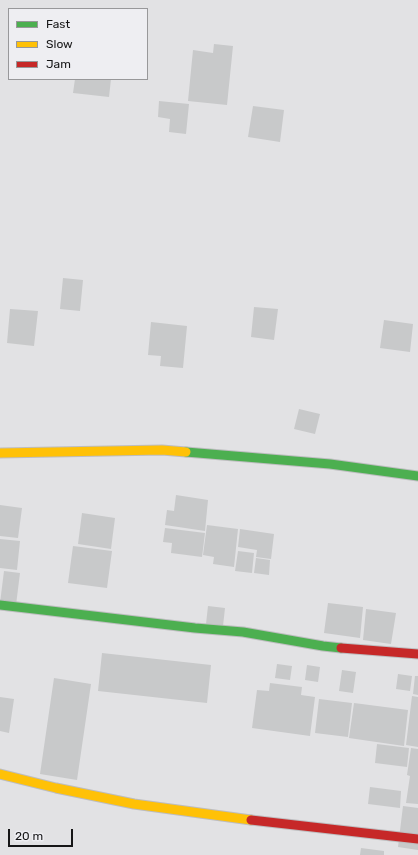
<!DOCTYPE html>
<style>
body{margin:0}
#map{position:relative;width:418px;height:855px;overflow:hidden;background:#e2e2e4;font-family:Rubik,sans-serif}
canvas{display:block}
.legend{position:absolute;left:8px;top:8px;width:140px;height:72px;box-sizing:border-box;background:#eeeef2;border:1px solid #98989a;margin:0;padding:5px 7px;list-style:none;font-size:12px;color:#161617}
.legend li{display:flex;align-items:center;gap:8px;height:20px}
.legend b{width:20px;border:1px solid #98989a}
.scale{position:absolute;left:8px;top:829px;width:65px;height:18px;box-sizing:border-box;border:2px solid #161617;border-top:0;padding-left:5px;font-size:12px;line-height:14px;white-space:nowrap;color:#161617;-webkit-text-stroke:3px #eeeef2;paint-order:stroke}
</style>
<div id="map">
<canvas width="418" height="855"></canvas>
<ul class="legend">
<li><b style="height:5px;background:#4caf50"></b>Fast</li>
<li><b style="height:5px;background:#ffc107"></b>Slow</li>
<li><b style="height:5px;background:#c62828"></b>Jam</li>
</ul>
<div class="scale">20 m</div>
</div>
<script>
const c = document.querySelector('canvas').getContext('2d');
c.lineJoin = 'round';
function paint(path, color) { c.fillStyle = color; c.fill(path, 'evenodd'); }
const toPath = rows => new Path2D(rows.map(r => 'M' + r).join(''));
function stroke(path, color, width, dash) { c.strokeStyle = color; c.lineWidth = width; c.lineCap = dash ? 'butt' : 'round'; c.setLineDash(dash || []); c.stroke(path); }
const building = toPath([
 [214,44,233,46,227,105,188,101,193,50,213,53],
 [75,79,111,79,109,97,73,93],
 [159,101,189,104,186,134,169,132,170,119,158,117],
 [253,106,284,110,280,142,248,137],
 [63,278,83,280,80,311,60,309],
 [254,307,278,309,274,340,251,337],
 [10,309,38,311,34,346,7,343],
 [384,320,413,324,410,352,380,348],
 [151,322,187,326,183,368,160,366,161,356,148,355],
 [299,409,320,414,315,434,294,429],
 [176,495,208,500,205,531,165,525,167,510,174,511],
 [0,505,22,508,18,538,0,536],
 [82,513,115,518,111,549,78,544],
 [207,525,238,529,234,567,213,564,214,557,203,555],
 [165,528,205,533,202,557,171,553,172,543,163,542],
 [240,529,274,534,271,559,256,557,257,550,238,547],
 [0,539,20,541,17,570,0,568],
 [73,546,112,551,107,588,68,583],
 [238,551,254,553,252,573,235,571],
 [256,558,270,560,269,575,254,573],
 [4,571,20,573,16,605,0,603],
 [328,603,363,607,360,638,324,633],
 [208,606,225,608,223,626,206,624],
 [366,609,396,613,391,644,363,640],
 [102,653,211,665,207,703,98,691],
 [277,664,292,666,290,680,275,678],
 [307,665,320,667,318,682,305,680],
 [342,670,356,672,353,693,339,691],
 [398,674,412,676,410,691,396,689],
 [415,676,418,676,418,695,413,694],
 [54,678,91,684,77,780,40,774],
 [270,683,302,687,301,695,315,697,310,736,252,728,257,690,269,691],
 [412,696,418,697,418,747,406,745],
 [0,697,14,699,9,733,0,731],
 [319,699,352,703,348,737,315,733],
 [354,703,408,710,404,746,349,738],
 [377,744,409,748,407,767,375,763],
 [411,748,418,749,418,804,406,803,410,776,407,775],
 [370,787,401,791,400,808,368,804],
 [403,806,418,808,418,850,398,847],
 [361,848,384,851,384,855,360,855]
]);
const fast = toPath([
 [186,452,330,464,418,476],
 [0,605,195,628,243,632,323,646,341,648]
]);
const slow = toPath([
 [0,453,162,450,186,452],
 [0,774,56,788,134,804,251,820]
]);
const jam = toPath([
 [341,648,418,654],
 [251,820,418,839]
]);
paint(building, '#c8c9ca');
stroke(fast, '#bdbdbf', 11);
stroke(slow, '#bdbdbf', 11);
stroke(jam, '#bdbdbf', 11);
stroke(fast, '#4caf50', 9);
stroke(slow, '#ffc107', 9);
stroke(jam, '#c62828', 9);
</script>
